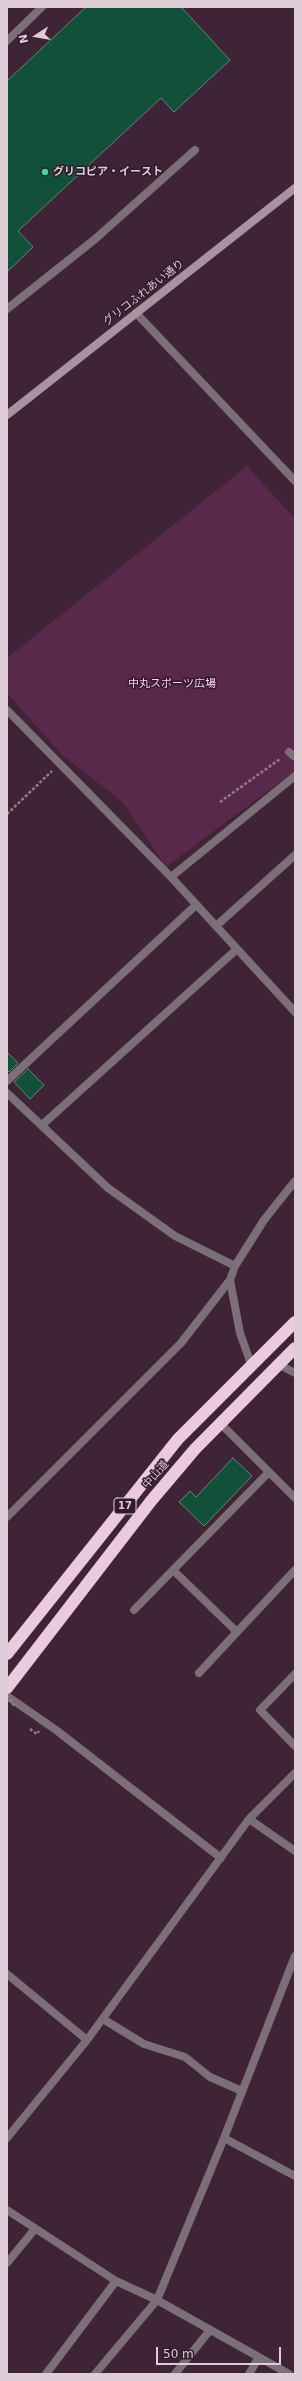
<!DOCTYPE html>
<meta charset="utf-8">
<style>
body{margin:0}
#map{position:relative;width:302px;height:2381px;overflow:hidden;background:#3e2436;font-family:"DejaVu Sans",sans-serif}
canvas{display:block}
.frame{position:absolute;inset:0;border:8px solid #deccd7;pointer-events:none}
.north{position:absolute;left:16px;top:16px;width:40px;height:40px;-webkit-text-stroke:3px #331a2c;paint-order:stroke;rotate:258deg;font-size:11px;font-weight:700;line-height:16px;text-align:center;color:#deccd7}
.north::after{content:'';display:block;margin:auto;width:14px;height:18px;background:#deccd7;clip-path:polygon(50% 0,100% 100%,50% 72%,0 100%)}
.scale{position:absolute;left:156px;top:2347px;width:125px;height:18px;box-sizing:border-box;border:2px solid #deccd7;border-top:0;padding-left:5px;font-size:12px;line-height:14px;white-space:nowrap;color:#deccd7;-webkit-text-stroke:3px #331a2c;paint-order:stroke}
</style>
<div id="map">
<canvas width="302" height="2381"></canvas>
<div class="frame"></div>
<div class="north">N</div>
<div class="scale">50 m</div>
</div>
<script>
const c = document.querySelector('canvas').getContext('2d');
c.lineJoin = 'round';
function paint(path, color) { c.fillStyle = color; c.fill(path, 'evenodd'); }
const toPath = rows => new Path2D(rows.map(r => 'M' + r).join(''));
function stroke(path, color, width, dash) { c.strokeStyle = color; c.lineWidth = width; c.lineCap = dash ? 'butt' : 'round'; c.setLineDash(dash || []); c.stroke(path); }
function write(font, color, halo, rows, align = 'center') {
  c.font = font + ' "DejaVu Sans","Noto Sans JP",sans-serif'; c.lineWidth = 3; c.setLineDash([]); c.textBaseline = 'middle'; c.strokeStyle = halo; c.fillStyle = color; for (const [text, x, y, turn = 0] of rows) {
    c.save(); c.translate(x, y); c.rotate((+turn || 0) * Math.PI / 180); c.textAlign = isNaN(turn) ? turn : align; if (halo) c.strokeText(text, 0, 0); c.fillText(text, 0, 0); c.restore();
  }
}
const green = toPath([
 [247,466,295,519,295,771,166,867,122,802,61,754,7,693,7,658]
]);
const building = toPath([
 [86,7,181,7,230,60,174,112,161,98,18,231,33,247,7,272,7,81,86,7],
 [7,1052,18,1063,9,1072,7,1070,7,1052],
 [28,1069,44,1085,30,1099,14,1082,28,1069],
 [233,1458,252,1476,204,1526,179,1502,190,1491,196,1497,233,1458]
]);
const path = toPath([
 [220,802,280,759],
 [7,814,52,771],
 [30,1729,37,1734,39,1731]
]);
const lane = toPath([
 [7,41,42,7],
 [7,309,94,240,195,150],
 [289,752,295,757],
 [103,2019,144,2044,185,2057,210,2077,242,2091]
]);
const street = toPath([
 [136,313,295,481],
 [7,710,171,877,295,1012],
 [171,877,295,776],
 [216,926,295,855],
 [7,1081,196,905],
 [7,1093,108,1188,175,1236,235,1266,230,1280,240,1333,251,1364],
 [42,1125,237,949],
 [235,1266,264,1220,295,1181],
 [278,1364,295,1373],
 [220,1423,295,1498],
 [269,1472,173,1570,237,1632,295,1570],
 [7,1517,181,1343,230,1280],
 [134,1610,173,1570],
 [199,1673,237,1632],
 [295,1674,260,1710,295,1746],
 [7,1696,56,1730,221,1858],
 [249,1819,295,1851],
 [7,1974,87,2040],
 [7,2138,87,2040,249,1819,295,1773],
 [224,2138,295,2176],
 [7,2210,116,2281,157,2300,289,2374],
 [7,2263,34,2230],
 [46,2374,116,2281],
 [95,2374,157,2300,224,2138,295,1956],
 [175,2374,210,2330],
 [249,2374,259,2357]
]);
const secondary = toPath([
 [7,415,295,188]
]);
const highway = toPath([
 [7,1654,178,1439,295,1322],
 [7,1688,151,1501,195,1449,295,1348]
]);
const pathBridge = toPath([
 [7,1695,15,1707]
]);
const markers = [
 [45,172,4,"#44d49f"]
];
const shields = [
 [125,1506,22]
];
const shieldNames = [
 ["17",125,1506]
];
const poiNames = [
 ["グリコピア・イースト",53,172]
];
const streetNames = [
 ["グリコふれあい通り",144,293,-38],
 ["中山道",156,1475,-49]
];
const parkNames = [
 ["中丸スポーツ広場",172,684]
];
paint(green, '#58294a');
paint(building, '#125039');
stroke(building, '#628776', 1);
stroke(path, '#937e8c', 2.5, [3, 2]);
stroke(lane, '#7d6f78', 8);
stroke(street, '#7d6f78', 8);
stroke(secondary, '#aa93a1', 8);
stroke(highway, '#ebc9df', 12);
stroke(pathBridge, '#937e8c', 2.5, [3, 2]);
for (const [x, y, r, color] of markers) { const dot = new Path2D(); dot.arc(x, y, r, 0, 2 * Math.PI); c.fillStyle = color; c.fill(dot); stroke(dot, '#331a2c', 1.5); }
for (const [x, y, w] of shields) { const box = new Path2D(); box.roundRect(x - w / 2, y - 8, w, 16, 3); c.fillStyle = '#331a2c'; c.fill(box); stroke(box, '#deccd7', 1); }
write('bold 10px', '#deccd7', null, shieldNames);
write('bold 11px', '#deccd7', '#331a2c', poiNames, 'left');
write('11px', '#deccd7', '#331a2c', streetNames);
write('11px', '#fcd1ec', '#331a2c', parkNames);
</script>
